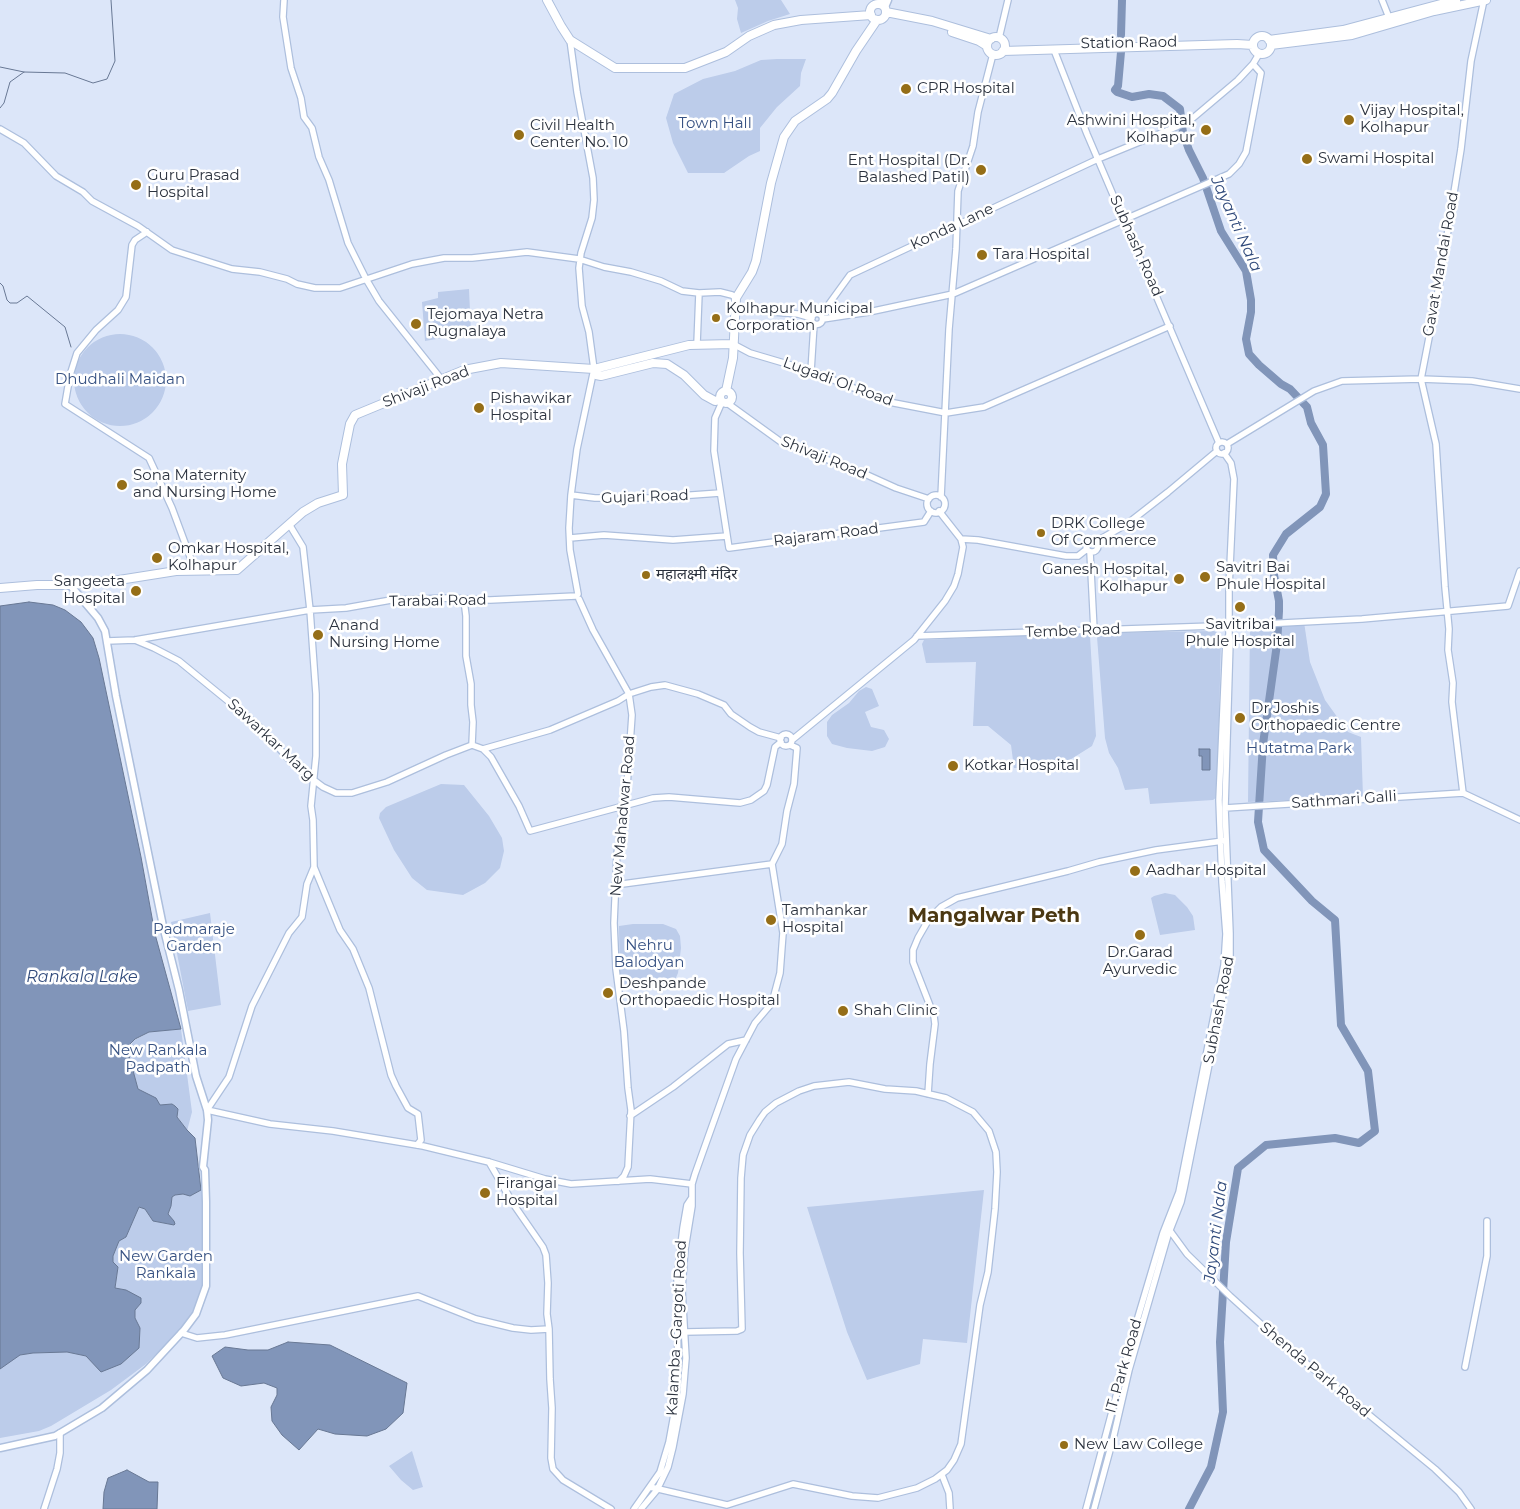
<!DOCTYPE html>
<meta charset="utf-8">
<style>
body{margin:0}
canvas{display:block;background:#dce6f9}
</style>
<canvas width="1520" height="1509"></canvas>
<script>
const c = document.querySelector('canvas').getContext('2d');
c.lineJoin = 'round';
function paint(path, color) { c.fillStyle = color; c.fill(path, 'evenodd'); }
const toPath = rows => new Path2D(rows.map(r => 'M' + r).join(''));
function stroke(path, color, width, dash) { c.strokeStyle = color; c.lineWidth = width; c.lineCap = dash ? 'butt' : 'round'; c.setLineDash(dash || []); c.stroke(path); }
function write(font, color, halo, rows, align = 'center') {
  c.font = font + ' Montserrat,"Noto Sans Devanagari",sans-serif'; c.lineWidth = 5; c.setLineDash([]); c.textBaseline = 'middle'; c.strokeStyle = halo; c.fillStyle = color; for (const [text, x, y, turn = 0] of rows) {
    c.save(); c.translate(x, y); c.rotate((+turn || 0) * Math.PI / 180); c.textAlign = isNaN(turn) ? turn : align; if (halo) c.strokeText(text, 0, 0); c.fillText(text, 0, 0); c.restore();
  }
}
const green = toPath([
 [735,0,781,0,790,14,768,21,741,33,737,19,738,8],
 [777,59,806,59,801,73,800,86,777,107,760,128,760,151,749,156,724,173,688,173,673,143,666,118,674,94,703,79,735,71,761,60],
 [469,289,471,333,425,341,422,302,438,298,438,292],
 '74 380a46 46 0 1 1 92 0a46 46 0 1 1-92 0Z',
 [1304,622,1310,662,1325,700,1348,732,1361,737,1363,797,1248,802,1250,625],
 [1214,631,1219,634,1221,641,1217,797,1213,800,1150,804,1148,788,1125,790,1118,768,1109,753,1105,738,1097,637,1101,633],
 [1086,633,1090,636,1096,736,1092,746,1060,766,1049,768,1014,768,1011,745,988,726,973,726,976,662,926,663,922,644,924,640],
 [866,687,872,689,879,706,865,712,871,727,884,730,889,739,885,747,872,751,847,748,832,744,827,736,827,722,832,715,849,703,859,691],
 [441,784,464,785,489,816,502,838,504,851,500,868,485,883,463,895,427,890,412,878,394,850,379,818,380,813,386,807],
 [1165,893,1175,895,1187,907,1193,916,1195,930,1160,935,1151,898,1154,896],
 [210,913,221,1005,188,1011,171,922],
 [633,924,663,924,676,929,680,936,681,948,678,973,675,980,668,984,650,985,628,986,620,984,619,926],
 [181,1029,192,1112,187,1131,177,1116,178,1109,175,1106,172,1104,160,1105,138,1089,128,1052,133,1041,149,1032],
 [201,1190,206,1190,206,1286,196,1314,146,1364,111,1390,51,1426,39,1431,0,1438,0,1369,12,1359,20,1355,33,1353,67,1352,86,1356,139,1348,140,1328,135,1318,135,1310,141,1303,126,1290,115,1288,118,1267,113,1262,113,1256,119,1241,126,1237,139,1207,145,1209,153,1221,173,1225,168,1214,172,1197,175,1195,183,1193,190,1196],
 [984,1190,967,1343,923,1339,920,1364,867,1380,847,1332,807,1207],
 [412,1451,423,1487,413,1490,401,1480,389,1466]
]);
const water = toPath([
 [29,602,53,605,65,610,81,622,93,638,99,658,141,857,155,934,181,1029,149,1032,135,1039,130,1044,128,1052,138,1089,156,1098,160,1105,172,1104,175,1106,178,1109,177,1117,187,1130,195,1138,201,1190,190,1196,183,1194,175,1195,172,1197,171,1206,168,1214,174,1221,175,1224,174,1225,153,1221,145,1209,139,1207,126,1237,119,1241,113,1256,113,1262,118,1267,115,1288,126,1290,141,1298,141,1303,135,1310,135,1318,140,1328,139,1348,121,1364,101,1372,86,1356,67,1352,33,1353,20,1355,0,1369,0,606,29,602],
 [1199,749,1210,749,1210,770,1202,770,1202,756,1199,756,1199,749],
 [288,1342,330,1345,407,1383,403,1413,386,1429,367,1436,335,1434,318,1429,299,1450,282,1435,272,1421,271,1407,277,1395,277,1388,264,1383,241,1386,223,1378,212,1356,225,1347,248,1350,268,1350,288,1342],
 [127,1470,149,1482,158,1482,157,1509,103,1509,104,1492,108,1478,127,1470]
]);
const stream = toPath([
 [0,67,24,72],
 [0,108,4,103,10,82,24,72,65,73,93,83,107,79,115,61,111,0],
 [0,283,3,286,7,300,10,303,17,303,27,296,65,327,71,347]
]);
const river = toPath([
 [1121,35,1122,0],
 [1121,52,1118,86,1115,90,1117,92,1132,97,1149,94,1163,96,1180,109,1183,133,1189,150,1203,178,1221,231,1246,271,1251,300,1251,312,1246,339,1249,354,1259,365,1281,384,1290,389,1307,407,1311,423,1323,445,1326,494,1320,507,1286,534,1273,555,1274,575,1279,601,1279,611,1277,644,1263,744,1258,822,1264,850,1312,901,1335,920,1341,1025,1368,1071,1375,1131,1359,1143,1335,1138,1266,1145,1238,1168,1226,1242,1220,1342,1223,1412,1211,1467,1189,1509]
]);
const secondary = toPath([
 [284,0,283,17,291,68,301,98,304,117,312,128,319,157,329,180,348,243,366,279,379,301,442,380],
 [1382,0,1390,20],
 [1484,0,1471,61,1461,149,1439,286,1421,379,1436,444,1445,587,1449,629,1448,650,1453,683,1452,702,1463,793,1520,820],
 [999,38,1008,0],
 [570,40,577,92,593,178,594,200,592,218,581,253,579,268,582,306,589,332,594,369,577,449,571,495,569,528,570,550,578,594],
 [1054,50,1087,134,1219,443],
 [0,129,24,143,56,176,83,192,92,201,138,226,172,250,232,269,260,272,287,279,297,284,315,288,340,288,412,264,444,258,472,258,527,252,579,259,604,267,631,272,661,281,682,291,699,293,720,292,732,295,736,298],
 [147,232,135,240,132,245,126,297,118,310,96,330,77,353,70,375,65,404,149,458,172,508,195,570],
 [735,309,798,314,812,318],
 '811.5 319a5.5 5.5 0 1 1 11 0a5.5 5.5 0 1 1-11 0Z',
 [821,315,850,275,1098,159,1176,127,1193,118,1238,80,1253,64,1259,54],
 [823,319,869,312,953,294,1229,174,1239,164,1246,152,1261,73,1253,64],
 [697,344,699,293],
 [733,344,750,353,811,371,889,402,946,413,984,407,1170,326],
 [811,371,814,324],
 [722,402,715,418,714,451,729,548,924,522,931,511],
 [727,403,781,442,865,474,896,488,929,499],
 '1216 448a6 6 0 1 1 12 0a6 6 0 1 1-12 0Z',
 [1227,444,1314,391,1342,381,1421,379,1472,381,1520,389],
 [571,495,595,498,650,498,720,493],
 '927 504a9 9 0 1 1 18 0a9 9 0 1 1-18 0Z',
 [941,497,949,329,956,249,958,191,973,146,978,112,993,54],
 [289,524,303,547,310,610,316,694,316,756,311,806,313,820,314,867,307,884,302,917,289,933,252,1006,229,1077,207,1110,270,1124,333,1131,423,1146,489,1162,545,1179,571,1184,650,1179,692,1184],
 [570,538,604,535,673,540,727,536],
 [961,539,978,540,1066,556,1078,556,1087,549],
 '1086 546a6 6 0 1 1 12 0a6 6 0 1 1-12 0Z',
 [1097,541,1127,524,1168,492,1217,451],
 [1090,552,1094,630],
 [579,599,593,630,629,694],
 [464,600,466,616,466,656,471,684,471,705,473,722,472,745],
 [917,636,1243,625,1362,619,1508,606,1520,571],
 [135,640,154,648,179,661,261,728,295,766,323,787,336,793,352,793,387,782,446,755,472,745],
 [107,641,135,640,310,610,346,608,391,600,447,598,490,600,576,596],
 '780 740a6 6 0 1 1 12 0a6 6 0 1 1-12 0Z',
 [792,740,914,640,945,601,954,586,958,574,963,547,961,539,939,511],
 [472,745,483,749,491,757,519,806,530,831,653,798,669,797,740,803,751,800,764,791,767,785,775,747,781,742],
 [483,749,550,730,618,701,629,694,651,687,665,685,698,694,724,705,731,714,750,727,759,732,781,738],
 [1225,808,1463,793],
 [314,867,340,930,353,949,369,988,391,1075,396,1086,408,1108,418,1114,421,1140,417,1145],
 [615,885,772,864],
 [928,1094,930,1064,935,1024,934,1016,913,962,913,950,918,938,929,919,941,907,957,898,1068,871,1099,862,1156,850,1223,841],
 [630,1116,673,1087,728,1044,746,1040],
 [489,1162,514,1205,543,1247,546,1255,548,1283,547,1314,549,1329,550,1379,552,1408,551,1458,553,1469,563,1480,611,1509],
 [619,1181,624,1176,628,1167,631,1110,628,1088,624,1031,616,969,614,923,617,853,621,831,622,806,625,799,627,787,632,715,629,694],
 [1168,1228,1187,1254,1230,1296,1283,1344,1435,1469,1459,1492,1471,1509],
 [181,1333,197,1338,225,1335,418,1296,476,1319,513,1328,531,1330,549,1329],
 [1465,1367,1487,1256,1487,1221],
 [942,1475,949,1493,950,1509],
 [650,1487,727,1505,793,1484,852,1496,878,1498,917,1488,935,1479,947,1470,954,1460,961,1444,980,1305,988,1272,995,1209,997,1172,996,1152,989,1131,973,1112,946,1098,916,1091,885,1089,849,1082,814,1086,799,1091,776,1103,765,1112,760,1119,750,1135,743,1155,741,1178,740,1253,742,1329,737,1331,685,1332],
 [44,1509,57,1469,60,1453,60,1433],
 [634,1509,660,1472,669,1442,675,1409,678,1376,677,1277,683,1228,687,1205,691,1199],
 [641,1509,657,1490,668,1467,673,1447,683,1394,686,1358,682,1289,685,1249,692,1206,692,1184,695,1174,736,1059,755,1023,772,1003,780,973,783,933,772,864,782,844,787,811,794,784,797,748,790,745],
 [1086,1509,1130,1344,1163,1233,1179,1192,1224,965,1226,934,1222,882,1219,800,1226,641,1229,635],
 [1094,1509,1113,1439,1129,1370,1168,1235,1181,1202,1184,1189,1230,960,1230,933,1225,808,1230,641,1229,635,1229,588,1234,479,1231,463,1224,453]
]);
const primary = toPath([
 [880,4,882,0],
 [885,7,888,0],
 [0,1448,55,1436,102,1408,147,1370,184,1330,196,1314,206,1286,206,1202,205,1170,203,1167,208,1120,207,1110,196,1076,179,990,163,926,116,696,105,631,98,618,70,585]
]);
const highway = toPath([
 [547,0,561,26,570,40,615,68,685,68,726,52,749,36,774,25,801,20,871,15],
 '870 12a8 8 0 1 1 16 0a8 8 0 1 1-16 0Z',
 [886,12,932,21,991,39],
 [952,32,979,41,987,46],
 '1253 45a9 9 0 1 1 18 0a9 9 0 1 1-18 0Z',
 '987 46a9 9 0 1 1 18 0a9 9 0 1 1-18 0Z',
 [1269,40,1343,30,1456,0],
 [1271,45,1352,35,1434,11,1486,0],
 [1003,51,1237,44,1253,45],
 [594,369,596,375,601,376,653,363,667,364,684,375,704,395,715,401,720,400],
 '720 397a6 6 0 1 1 12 0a6 6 0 1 1-12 0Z',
 [726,391,733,358,736,298,752,272,756,261,771,183,784,137,795,121,827,99,832,93,856,51,877,20],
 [0,588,37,585,70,585,119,580,176,571,237,570,303,512,318,503,343,495,342,464,350,424,355,415,464,370,501,363,594,369,689,345,733,344]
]);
const markers = [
 [906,89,6,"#956e17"],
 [1349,120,6,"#956e17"],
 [1206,130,6,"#956e17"],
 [519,135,6,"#956e17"],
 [1307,159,6,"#956e17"],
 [981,170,6,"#956e17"],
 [136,185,6,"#956e17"],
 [982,255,6,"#956e17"],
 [716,318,5,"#956e17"],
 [416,324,6,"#956e17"],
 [479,408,6,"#956e17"],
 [122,485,6,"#956e17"],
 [1041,533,5,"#956e17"],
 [157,558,6,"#956e17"],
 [646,575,5,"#956e17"],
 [1205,577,6,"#956e17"],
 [1179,579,6,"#956e17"],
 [136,591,6,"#956e17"],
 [1240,607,6,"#956e17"],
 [318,635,6,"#956e17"],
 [1240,718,6,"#956e17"],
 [953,766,6,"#956e17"],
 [1135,871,6,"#956e17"],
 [771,920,6,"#956e17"],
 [1140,935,6,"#956e17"],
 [608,993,6,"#956e17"],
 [843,1011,6,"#956e17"],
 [485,1193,6,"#956e17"],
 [1064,1445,5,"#956e17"]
];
const streetNames = [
 ["Station Raod",1129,43,-1],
 ["Konda Lane",952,227,-25],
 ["Subhash Road",1136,246,66],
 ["Gavat Mandai Road",1441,264,-80],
 ["Lugadi Ol Road",838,382,20],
 ["Shivaji Road",426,387,-21],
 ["Shivaji Road",824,458,22],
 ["Gujari Road",645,497,-2],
 ["Rajaram Road",826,535,-7],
 ["Tarabai Road",438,601,-1],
 ["Tembe Road",1073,631,-2],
 ["Sawarkar Marg",271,740,43],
 ["Sathmari Galli",1344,800,-4],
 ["New Mahadwar Road",623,816,-85],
 ["Subhash Road",1219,1010,-79],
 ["Kalamba -Gargoti Road",677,1328,-87],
 ["IT. Park Road",1124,1366,-74],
 ["Shenda Park Road",1315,1370,40]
];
const poiNames = [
 ["CPR Hospital",917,89],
 ["Vijay Hospital,",1360,111],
 ["Kolhapur",1360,128],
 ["Ashwini Hospital,",1195,121,"right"],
 ["Kolhapur",1195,138,"right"],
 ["Civil Health",530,126],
 ["Center No. 10",530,143],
 ["Swami Hospital",1318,159],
 ["Ent Hospital (Dr.",970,161,"right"],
 ["Balashed Patil)",970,178,"right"],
 ["Guru Prasad",147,176],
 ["Hospital",147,193],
 ["Tara Hospital",993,255],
 ["Kolhapur Municipal",726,309],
 ["Corporation",726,326],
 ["Tejomaya Netra",427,315],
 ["Rugnalaya",427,332],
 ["Pishawikar",490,399],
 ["Hospital",490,416],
 ["Sona Maternity",133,476],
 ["and Nursing Home",133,493],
 ["DRK College",1051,524],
 ["Of Commerce",1051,541],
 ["Omkar Hospital,",168,549],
 ["Kolhapur",168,566],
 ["Savitri Bai",1216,568],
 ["Phule Hospital",1216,585],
 ["Ganesh Hospital,",1168,570,"right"],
 ["Kolhapur",1168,587,"right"],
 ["महालक्ष्मी मंदिर",656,575],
 ["Sangeeta",125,582,"right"],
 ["Hospital",125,599,"right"],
 ["Savitribai",1240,625,"center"],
 ["Phule Hospital",1240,642,"center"],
 ["Anand",329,626],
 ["Nursing Home",329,643],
 ["Dr Joshis",1251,709],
 ["Orthopaedic Centre",1251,726],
 ["Kotkar Hospital",964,766],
 ["Aadhar Hospital",1146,871],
 ["Tamhankar",782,911],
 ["Hospital",782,928],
 ["Dr.Garad",1140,953,"center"],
 ["Ayurvedic",1140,970,"center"],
 ["Deshpande",619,984],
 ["Orthopaedic Hospital",619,1001],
 ["Shah Clinic",854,1011],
 ["Firangai",496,1184],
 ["Hospital",496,1201],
 ["New Law College",1074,1445]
];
const parkNames = [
 ["Town Hall",715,124],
 ["Dhudhali Maidan",120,380],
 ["Hutatma Park",1299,749],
 ["Padmaraje",194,930],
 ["Garden",194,947],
 ["Nehru",649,946],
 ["Balodyan",649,963],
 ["New Rankala",158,1051],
 ["Padpath",158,1068],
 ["New Garden",166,1257],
 ["Rankala",166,1274]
];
const waterNames = [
 ["Jayanti Nala",1236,224,66],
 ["Rankala Lake",82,977],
 ["Jayanti Nala",1216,1232,-83]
];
const districtNames = [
 ["Mangalwar Peth",994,916]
];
paint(green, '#bcccea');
paint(water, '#8195b9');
stroke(water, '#687894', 1);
stroke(stream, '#687894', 1);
stroke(river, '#8195b9', 8);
stroke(secondary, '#adbfdd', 8);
stroke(primary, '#adbfdd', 9);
stroke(highway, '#adbfdd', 10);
stroke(secondary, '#fff', 5.5);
stroke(primary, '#fff', 6);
stroke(highway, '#fff', 8);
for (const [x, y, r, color] of markers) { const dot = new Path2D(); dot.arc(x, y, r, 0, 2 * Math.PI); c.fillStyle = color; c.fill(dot); stroke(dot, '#fff', 2); }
write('15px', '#2c333f', '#fff', streetNames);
write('15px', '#2c333f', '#fff', poiNames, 'left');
write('15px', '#375283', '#fff', parkNames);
write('italic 16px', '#304a7b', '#fff', waterNames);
write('bold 20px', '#4b3812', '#fff', districtNames);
</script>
